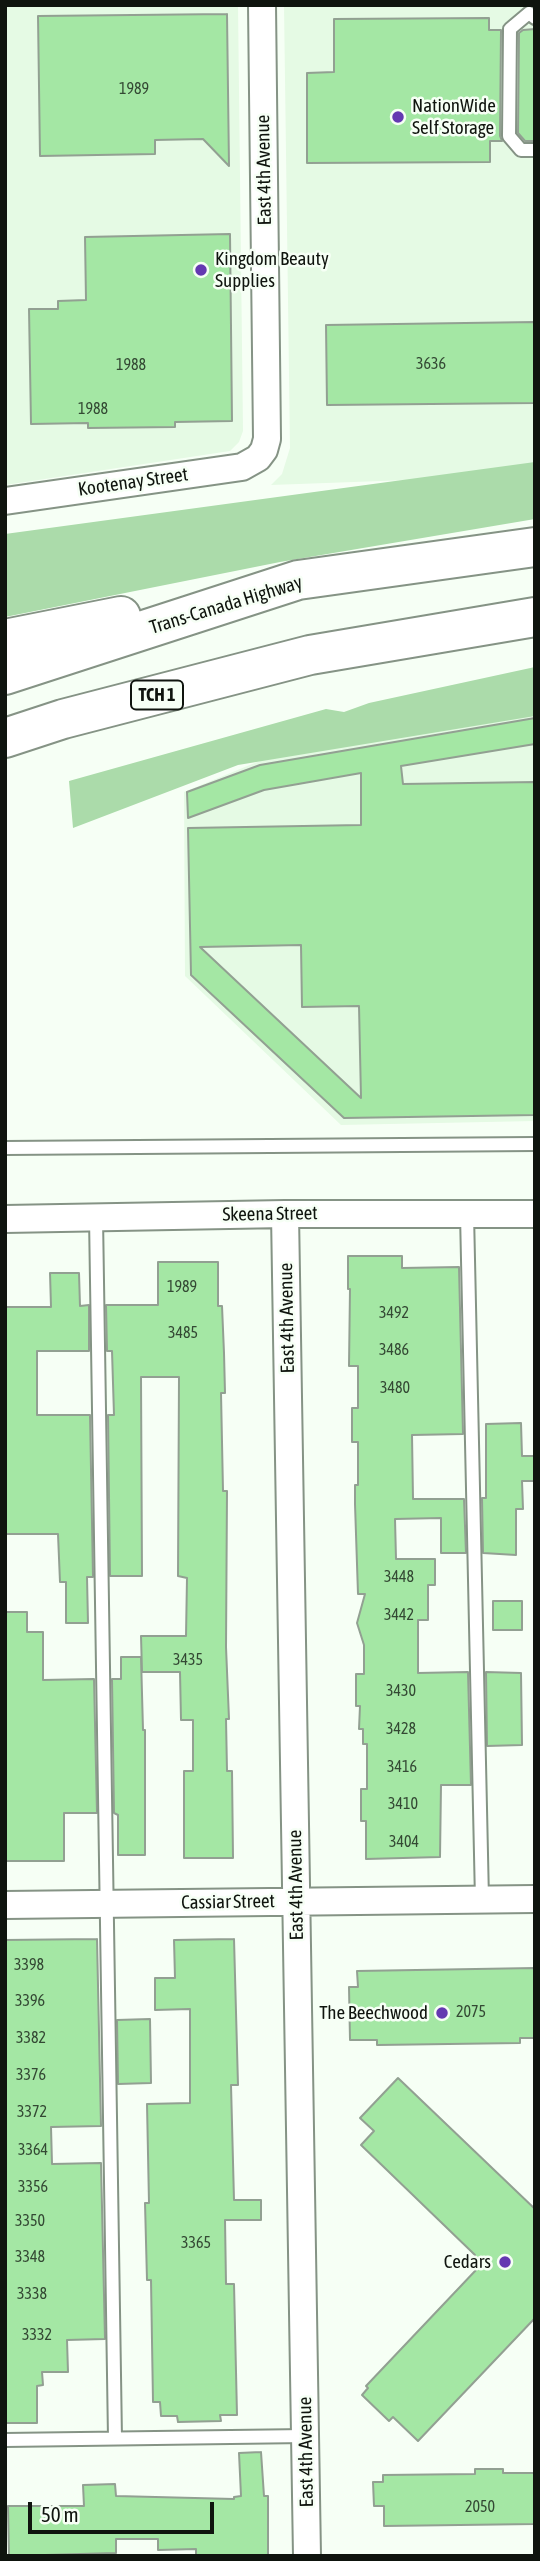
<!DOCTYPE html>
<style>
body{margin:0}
#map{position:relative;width:540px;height:2561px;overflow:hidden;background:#f6fff5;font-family:"Asap Condensed",sans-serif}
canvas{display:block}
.frame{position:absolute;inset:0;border:7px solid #0f140e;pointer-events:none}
.scale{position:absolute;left:28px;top:2502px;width:186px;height:32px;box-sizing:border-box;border:4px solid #0f140e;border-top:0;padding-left:9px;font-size:21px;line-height:24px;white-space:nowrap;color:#0f140e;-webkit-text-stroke:5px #f6fff5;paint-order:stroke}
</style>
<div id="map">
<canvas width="540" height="2561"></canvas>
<div class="frame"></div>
<div class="scale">50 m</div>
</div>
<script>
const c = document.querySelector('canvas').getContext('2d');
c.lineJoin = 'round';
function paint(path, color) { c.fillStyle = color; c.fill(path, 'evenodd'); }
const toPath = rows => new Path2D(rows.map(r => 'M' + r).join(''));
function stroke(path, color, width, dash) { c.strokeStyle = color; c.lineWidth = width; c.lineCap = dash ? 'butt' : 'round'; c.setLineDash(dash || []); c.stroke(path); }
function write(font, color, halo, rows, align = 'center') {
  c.font = font + ' "Asap Condensed",sans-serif'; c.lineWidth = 5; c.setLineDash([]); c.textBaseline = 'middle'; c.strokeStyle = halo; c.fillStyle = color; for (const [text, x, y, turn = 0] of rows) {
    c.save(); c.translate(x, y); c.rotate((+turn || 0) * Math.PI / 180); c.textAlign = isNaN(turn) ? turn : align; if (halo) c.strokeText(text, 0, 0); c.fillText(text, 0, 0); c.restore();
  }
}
const built = toPath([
 [5,5,238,5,243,431,239,442,230,451,5,485],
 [284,5,535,5,535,471,436,479,271,485,282,474,290,448],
 [535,694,535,1121,341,1125,185,976,184,792,296,746]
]);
const green = toPath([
 [535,462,535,519,280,562,5,617,5,534],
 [535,667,535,716,238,765,73,828,69,781,326,709,344,712,369,703]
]);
const building = toPath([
 [227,14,229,166,203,139,155,140,155,154,40,156,38,16,227,14],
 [489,18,489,30,501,30,500,136,502,141,490,141,490,162,307,163,307,73,334,72,334,19,489,18],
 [535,29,535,141,525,141,518,133,519,33,523,30,535,29],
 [230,234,232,421,175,422,175,427,88,428,88,423,31,424,29,309,58,309,58,301,86,300,85,237,230,234],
 [535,322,535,403,327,405,326,325,535,322],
 [535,718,535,744,401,766,403,784,535,782,535,1115,344,1118,191,975,188,828,361,825,361,773,264,790,188,818,187,792,260,765,535,718],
 [301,945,302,1007,359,1006,361,1098,200,947,301,945],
 [348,1256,402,1256,402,1268,459,1267,463,1434,412,1435,413,1499,464,1499,466,1553,441,1553,441,1518,395,1519,396,1559,435,1559,435,1585,428,1585,428,1620,418,1620,418,1673,468,1672,471,1785,441,1785,440,1857,366,1859,366,1821,361,1821,361,1789,367,1789,367,1744,363,1744,363,1729,359,1729,360,1706,356,1706,356,1674,364,1674,364,1645,357,1623,365,1594,358,1594,355,1504,355,1485,358,1485,358,1442,352,1442,352,1408,358,1408,358,1366,349,1366,350,1289,348,1289,348,1256],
 [158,1262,218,1262,218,1306,222,1306,224,1353,225,1393,221,1393,223,1491,227,1491,226,1647,229,1719,226,1719,227,1771,232,1771,233,1858,184,1858,184,1771,193,1771,193,1720,181,1720,180,1672,142,1672,141,1636,186,1636,187,1578,178,1576,179,1377,141,1377,142,1576,110,1576,108,1415,114,1415,112,1351,107,1351,106,1305,158,1305,158,1262],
 [50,1273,79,1273,80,1306,89,1305,89,1351,37,1351,37,1415,90,1415,93,1577,87,1577,88,1623,66,1623,66,1582,60,1582,58,1534,5,1534,5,1307,51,1307,50,1273],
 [521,1423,522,1456,535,1456,535,1481,522,1481,523,1509,516,1509,516,1555,483,1553,482,1498,486,1498,486,1424,521,1423],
 [493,1601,522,1601,522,1630,493,1630,493,1601],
 [5,1612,27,1612,27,1632,43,1632,43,1680,94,1679,97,1813,64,1813,64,1861,5,1861,5,1612],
 [121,1657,141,1657,143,1730,145,1730,145,1855,118,1855,118,1815,114,1813,112,1679,121,1679,121,1657],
 [486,1672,521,1673,522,1745,487,1746,486,1672],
 [97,1939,101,2126,51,2127,52,2164,101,2163,105,2339,67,2340,68,2372,42,2372,43,2385,37,2386,37,2423,5,2423,5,1940,97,1939],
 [234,1939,238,2085,231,2085,234,2200,261,2200,261,2220,225,2220,226,2284,234,2284,237,2415,220,2415,221,2421,178,2422,177,2416,161,2416,160,2402,153,2402,151,2280,147,2280,145,2203,149,2203,147,2104,190,2103,190,2009,155,2010,155,1978,175,1978,174,1940,234,1939],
 [535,1968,535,2038,520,2038,520,2043,377,2045,377,2040,350,2040,349,1987,358,1987,357,1971,535,1968],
 [150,2019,151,2083,118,2084,117,2020,150,2019],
 [398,2078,535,2209,535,2318,418,2441,393,2417,389,2421,362,2395,368,2388,366,2386,476,2270,475,2255,361,2145,374,2131,360,2118,398,2078],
 [261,2452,264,2496,268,2496,268,2556,196,2555,196,2549,158,2550,158,2539,116,2539,116,2553,9,2556,8,2506,84,2506,83,2485,115,2484,116,2496,234,2499,234,2497,241,2496,239,2453,261,2452],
 [475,2469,503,2469,503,2473,535,2473,535,2524,384,2526,384,2506,374,2506,373,2482,383,2482,383,2475,475,2474,475,2469]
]);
const lane = toPath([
 [535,18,529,13,510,29,509,136,521,150,535,150],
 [5,1148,535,1144],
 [467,1214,482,1900],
 [96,1217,115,2438],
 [5,2440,306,2436]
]);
const street = toPath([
 [5,501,242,467,258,458,264,450,267,439,262,5],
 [285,1214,307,2556],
 [5,1219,285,1214,535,1214],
 [5,1905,535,1899]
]);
const highway = toPath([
 [5,639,121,616],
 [5,675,298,580,535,547],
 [5,738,63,719,310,655,535,617]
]);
const markers = [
 [398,117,7,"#6439b1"],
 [201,270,7,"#6439b1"],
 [442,2013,7,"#6439b1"],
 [505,2262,7,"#6439b1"]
];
const numberNames = [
 ["1989",134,89],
 ["3636",431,364],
 ["1988",131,365],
 ["1988",93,409],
 ["1989",182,1287],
 ["3492",394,1313],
 ["3485",183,1333],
 ["3486",394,1350],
 ["3480",395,1388],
 ["3448",399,1577],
 ["3442",399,1615],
 ["3435",188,1660],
 ["3430",401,1691],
 ["3428",401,1729],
 ["3416",402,1767],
 ["3410",403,1804],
 ["3404",404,1842],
 ["3398",29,1965],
 ["3396",30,2001],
 ["2075",471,2012],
 ["3382",31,2038],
 ["3376",31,2075],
 ["3372",32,2112],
 ["3364",33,2150],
 ["3356",33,2187],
 ["3350",30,2221],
 ["3365",196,2243],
 ["3348",30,2257],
 ["3338",32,2294],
 ["3332",37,2335],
 ["2050",480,2507]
];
const shields = [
 [157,695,52]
];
const shieldNames = [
 ["TCH 1",157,695]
];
const poiNames = [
 ["NationWide",412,106],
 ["Self Storage",412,128],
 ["Kingdom Beauty",215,259],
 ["Supplies",215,281],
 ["The Beechwood",428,2013,"right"],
 ["Cedars",491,2262,"right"]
];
const streetNames = [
 ["East 4th Avenue",264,170,-91],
 ["Kootenay Street",133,482,-8],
 ["Trans-Canada Highway",226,605,-17],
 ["Skeena Street",270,1214,-1],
 ["East 4th Avenue",287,1318,-91],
 ["East 4th Avenue",296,1885,-91],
 ["Cassiar Street",228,1902,-1],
 ["East 4th Avenue",306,2452,-91]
];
paint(built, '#e5fae4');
paint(green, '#abdbaa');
paint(building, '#a4e7a4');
stroke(building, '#92a092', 2);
stroke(lane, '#859385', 16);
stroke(street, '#859385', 30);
stroke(highway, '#859385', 42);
stroke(lane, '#fff', 12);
stroke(street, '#fff', 26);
stroke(highway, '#fff', 38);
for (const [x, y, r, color] of markers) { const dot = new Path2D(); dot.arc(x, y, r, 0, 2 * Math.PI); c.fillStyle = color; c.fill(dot); stroke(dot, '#f6fff5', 2.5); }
write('16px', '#344934', null, numberNames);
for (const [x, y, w] of shields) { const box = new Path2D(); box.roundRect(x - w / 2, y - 14.5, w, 29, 5); c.fillStyle = '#f6fff5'; c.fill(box); stroke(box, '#0f140e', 2); }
write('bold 18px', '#0f140e', null, shieldNames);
write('19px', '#0f140e', '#f6fff5', poiNames, 'left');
write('19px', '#0f140e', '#f6fff5', streetNames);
</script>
